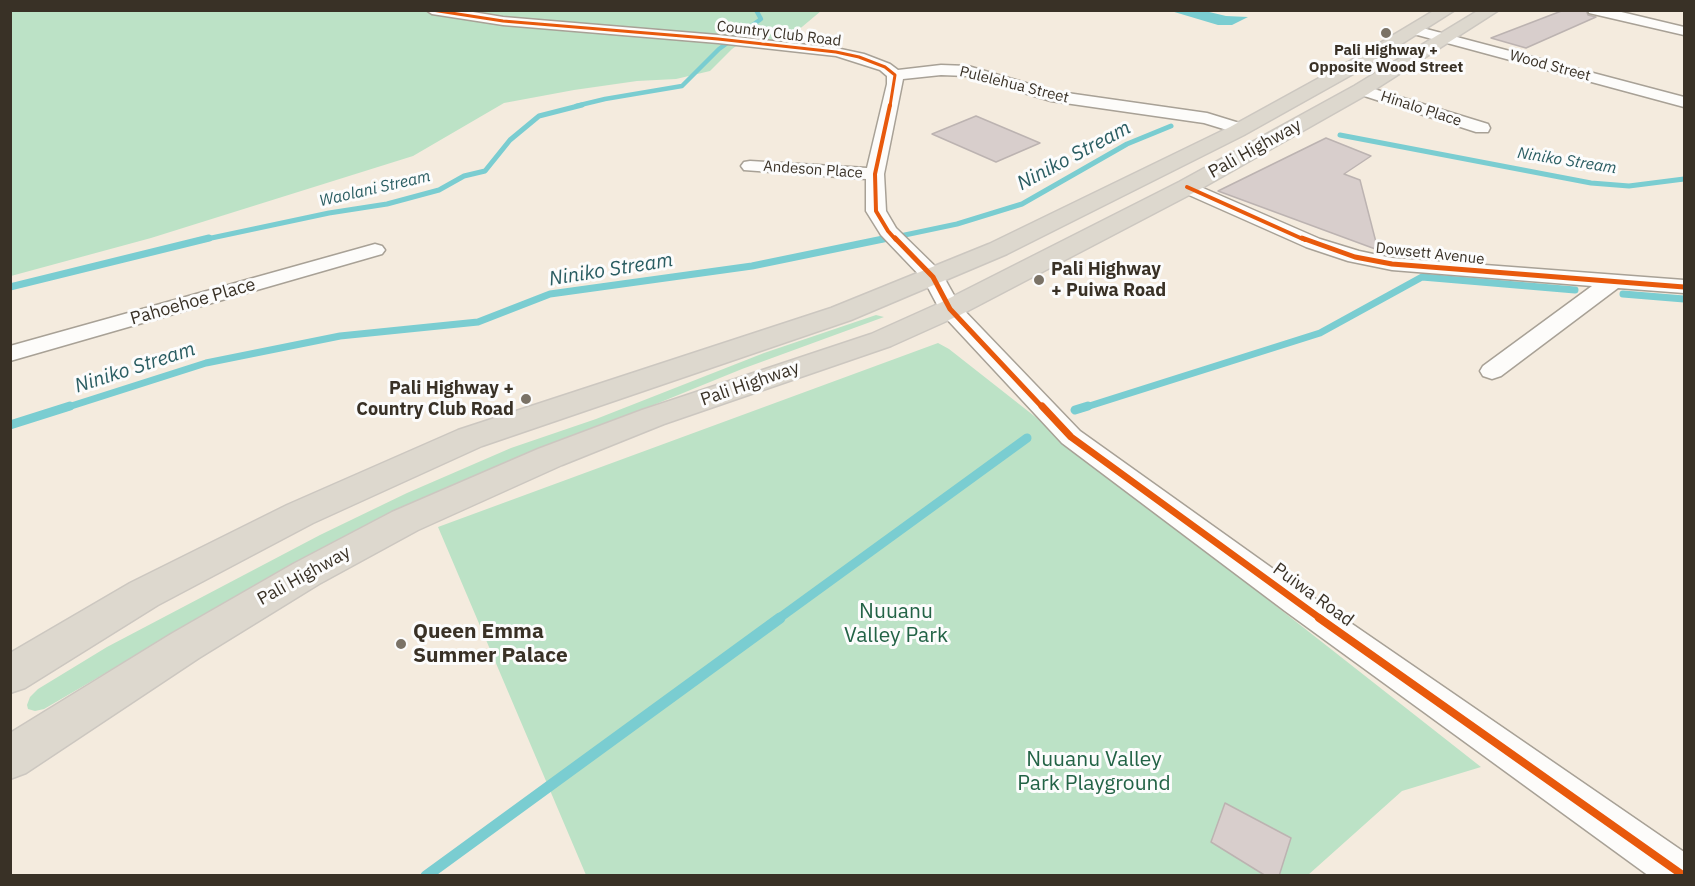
<!DOCTYPE html>
<style>
body{margin:0}
#map{position:relative;width:1695px;height:886px;overflow:hidden;background:#f4ebde;font-family:"IBM Plex Sans",sans-serif}
canvas{display:block}
.frame{position:absolute;inset:0;border:12px solid #393126;pointer-events:none}
</style>
<div id="map">
<canvas width="1695" height="886"></canvas>
<div class="frame"></div>
</div>
<script>
const c = document.querySelector('canvas').getContext('2d');
c.lineJoin = 'round';
function paint(path, color) { c.fillStyle = color; c.fill(path, 'evenodd'); }
const toPath = rows => new Path2D(rows.map(r => 'M' + r).join(''));
function stroke(path, color, width, dash) { c.strokeStyle = color; c.lineWidth = width; c.lineCap = dash ? 'butt' : 'round'; c.setLineDash(dash || []); c.stroke(path); }
function write(font, color, halo, rows, align = 'center') {
  c.font = font + ' "IBM Plex Sans",sans-serif'; c.lineWidth = 6; c.setLineDash([]); c.textBaseline = 'middle'; c.strokeStyle = halo; c.fillStyle = color; for (const [text, x, y, turn = 0] of rows) {
    c.save(); c.translate(x, y); c.rotate((+turn || 0) * Math.PI / 180); c.textAlign = isNaN(turn) ? turn : align; if (halo) c.strokeText(text, 0, 0); c.fillText(text, 0, 0); c.restore();
  }
}
const green = toPath([
 [11,11,821,11,784,42,749,37,732,49,710,71,676,79,637,81,574,90,504,103,413,156,151,238,11,276],
 [876,315,884,317,742,369,575,437,229,601,44,709,35,711,28,709,27,705,30,697,38,689,107,647,320,535,407,493,511,448,596,419,764,353],
 [938,343,949,349,1481,767,1402,791,1308,875,586,875,438,527]
]);
const water = toPath([
 [1171,11,1205,11,1226,16,1248,17,1232,25,1218,25]
]);
const streamFar4 = toPath([
 [576,106,605,99,682,86,719,49,761,19,756,10]
]);
const streamFar3 = toPath([
 [1340,135,1591,183,1629,186,1684,179],
 [202,240,329,213,387,204,439,190,464,176,485,171,510,140,539,116,582,105],
 [881,240,957,224,1022,204,1127,144,1171,126]
]);
const streamFar2 = toPath([
 [10,287,209,238],
 [1623,294,1684,299],
 [65,408,206,363,340,336,478,322,550,294,752,266,888,238],
 [1083,408,1320,333,1422,277,1575,290]
]);
const streamFar1 = toPath([
 [1075,410,1088,406],
 [10,425,70,406],
 [778,619,1027,438]
]);
const stream = toPath([
 [426,876,780,618]
]);
const building = toPath([
 [1564,10,1586,10,1588,15,1596,17,1526,48,1491,38,1564,10],
 [976,116,1040,143,996,162,932,134,976,116],
 [1326,138,1371,156,1344,174,1360,180,1378,250,1218,191,1326,138],
 [1225,803,1291,838,1279,876,1266,876,1211,842,1225,803]
]);
const minor = toPath([
 [426,10,461,10,503,17,718,35,836,48,864,54,890,64,898,70,941,65,968,66,1053,91,1207,113,1246,125,1248,129,1246,133,1240,134,1204,123,1051,101,967,76,941,75,903,79,884,174,886,211,896,228,941,272,960,306,1080,431,1307,593,1684,852,1684,876,1649,876,1285,611,1062,443,942,314,924,280,881,235,866,211,866,179,744,170,741,166,744,162,750,161,867,168,887,84,887,76,880,70,836,56,718,43,503,25,432,14,426,10],
 [1588,10,1613,10,1684,27,1684,35,1589,13,1588,10],
 [1415,26,1684,97,1684,107,1410,33,1408,30,1415,26],
 [1361,85,1488,124,1490,128,1488,132,1476,132,1355,93,1353,90,1355,87,1361,85],
 [1187,181,1320,239,1359,251,1392,258,1684,280,1684,293,1618,288,1501,376,1492,379,1483,376,1480,371,1483,366,1592,286,1392,270,1348,261,1306,247,1180,191,1178,187,1180,183,1187,181],
 [375,244,382,246,385,250,382,254,10,361,10,346,375,244]
]);
const trunk = toPath([
 [1435,10,1455,10,1362,69,1244,135,1007,254,851,320,482,446,313,523,158,605,25,688,10,693,10,653,130,583,287,505,458,430,831,308,989,244,1230,127,1350,61,1435,10],
 [1479,10,1499,10,1368,94,1195,192,960,315,891,346,664,424,562,465,418,530,319,584,199,658,26,773,10,779,10,733,171,634,293,564,392,512,538,449,642,410,871,334,940,303,1179,182,1354,86,1479,10]
]);
const cyclewayFar4 = toPath([
 [432,10,503,21,718,39,836,52,859,57,885,67,895,75,890,106]
]);
const cyclewayFar3 = toPath([
 [890,105,875,174,876,211,888,231,896,240],
 [1187,187,1305,240]
]);
const cyclewayFar2 = toPath([
 [895,238,933,277,950,309,1043,408],
 [1302,238,1355,257,1392,264,1684,287]
]);
const cyclewayFar1 = toPath([
 [1042,406,1071,437,1321,619]
]);
const cycleway = toPath([
 [1319,618,1684,876]
]);
const markers = [
 [1386,33,6,"#7a7266"],
 [1039,280,6,"#7a7266"],
 [526,399,6,"#7a7266"],
 [401,644,6,"#7a7266"]
];
const farStreetnames = [
 ["Country Club Road",779,34,7],
 ["Wood Street",1550,66,15],
 ["Pulelehua Street",1014,85,14],
 ["Hinalo Place",1421,109,18],
 ["Andeson Place",813,170,4],
 ["Dowsett Avenue",1430,254,6]
];
const farPoinames = [
 ["Pali Highway +",1386,51],
 ["Opposite Wood Street",1386,68]
];
const farWaternames = [
 ["Niniko Stream",1567,161,9],
 ["Waolani Stream",375,189,-13]
];
const streetNames = [
 ["Pali Highway",1255,149,-29],
 ["Pahoehoe Place",193,302,-16],
 ["Pali Highway",750,384,-19],
 ["Pali Highway",304,576,-29],
 ["Puiwa Road",1313,595,36]
];
const poiNames = [
 ["Pali Highway",1051,270],
 ["+ Puiwa Road",1051,291],
 ["Pali Highway +",514,389,"right"],
 ["Country Club Road",514,410,"right"]
];
const waterNames = [
 ["Niniko Stream",1074,156,-28],
 ["Niniko Stream",611,270,-9],
 ["Niniko Stream",135,368,-18]
];
const nearParknames = [
 ["Nuuanu",896,612],
 ["Valley Park",896,636],
 ["Nuuanu Valley",1094,760],
 ["Park Playground",1094,784]
];
const nearPoinames = [
 ["Queen Emma",413,632],
 ["Summer Palace",413,656]
];
paint(green, '#bce2c6');
paint(water, '#7acdd1');
stroke(streamFar4, '#7acdd1', 4.5);
stroke(streamFar3, '#7acdd1', 5);
stroke(streamFar2, '#7acdd1', 7);
stroke(streamFar1, '#7acdd1', 9);
stroke(stream, '#7acdd1', 11);
paint(building, '#d8cecc');
stroke(building, '#bcb3b1', 1.5);
stroke(minor, '#a8a196', 3);
stroke(trunk, '#ccc7c0', 3);
paint(minor, '#fdfcfa');
paint(trunk, '#ddd8ce');
stroke(cyclewayFar4, '#e8590c', 3);
stroke(cyclewayFar3, '#e8590c', 4);
stroke(cyclewayFar2, '#e8590c', 5);
stroke(cyclewayFar1, '#e8590c', 7);
stroke(cycleway, '#e8590c', 8);
for (const [x, y, r, color] of markers) { const dot = new Path2D(); dot.arc(x, y, r, 0, 2 * Math.PI); c.fillStyle = color; c.fill(dot); stroke(dot, '#fcfcfc', 2); }
write('15px', '#393126', '#fcfcfc', farStreetnames);
write('bold 15px', '#393126', '#fcfcfc', farPoinames);
write('italic 16px', '#2a5d62', '#fcfcfc', farWaternames);
write('18px', '#393126', '#fcfcfc', streetNames);
write('bold 18px', '#393126', '#fcfcfc', poiNames, 'left');
write('italic 20px', '#2a5d62', '#fcfcfc', waterNames);
write('21px', '#236346', '#fcfcfc', nearParknames);
write('bold 21px', '#393126', '#fcfcfc', nearPoinames, 'left');
</script>
